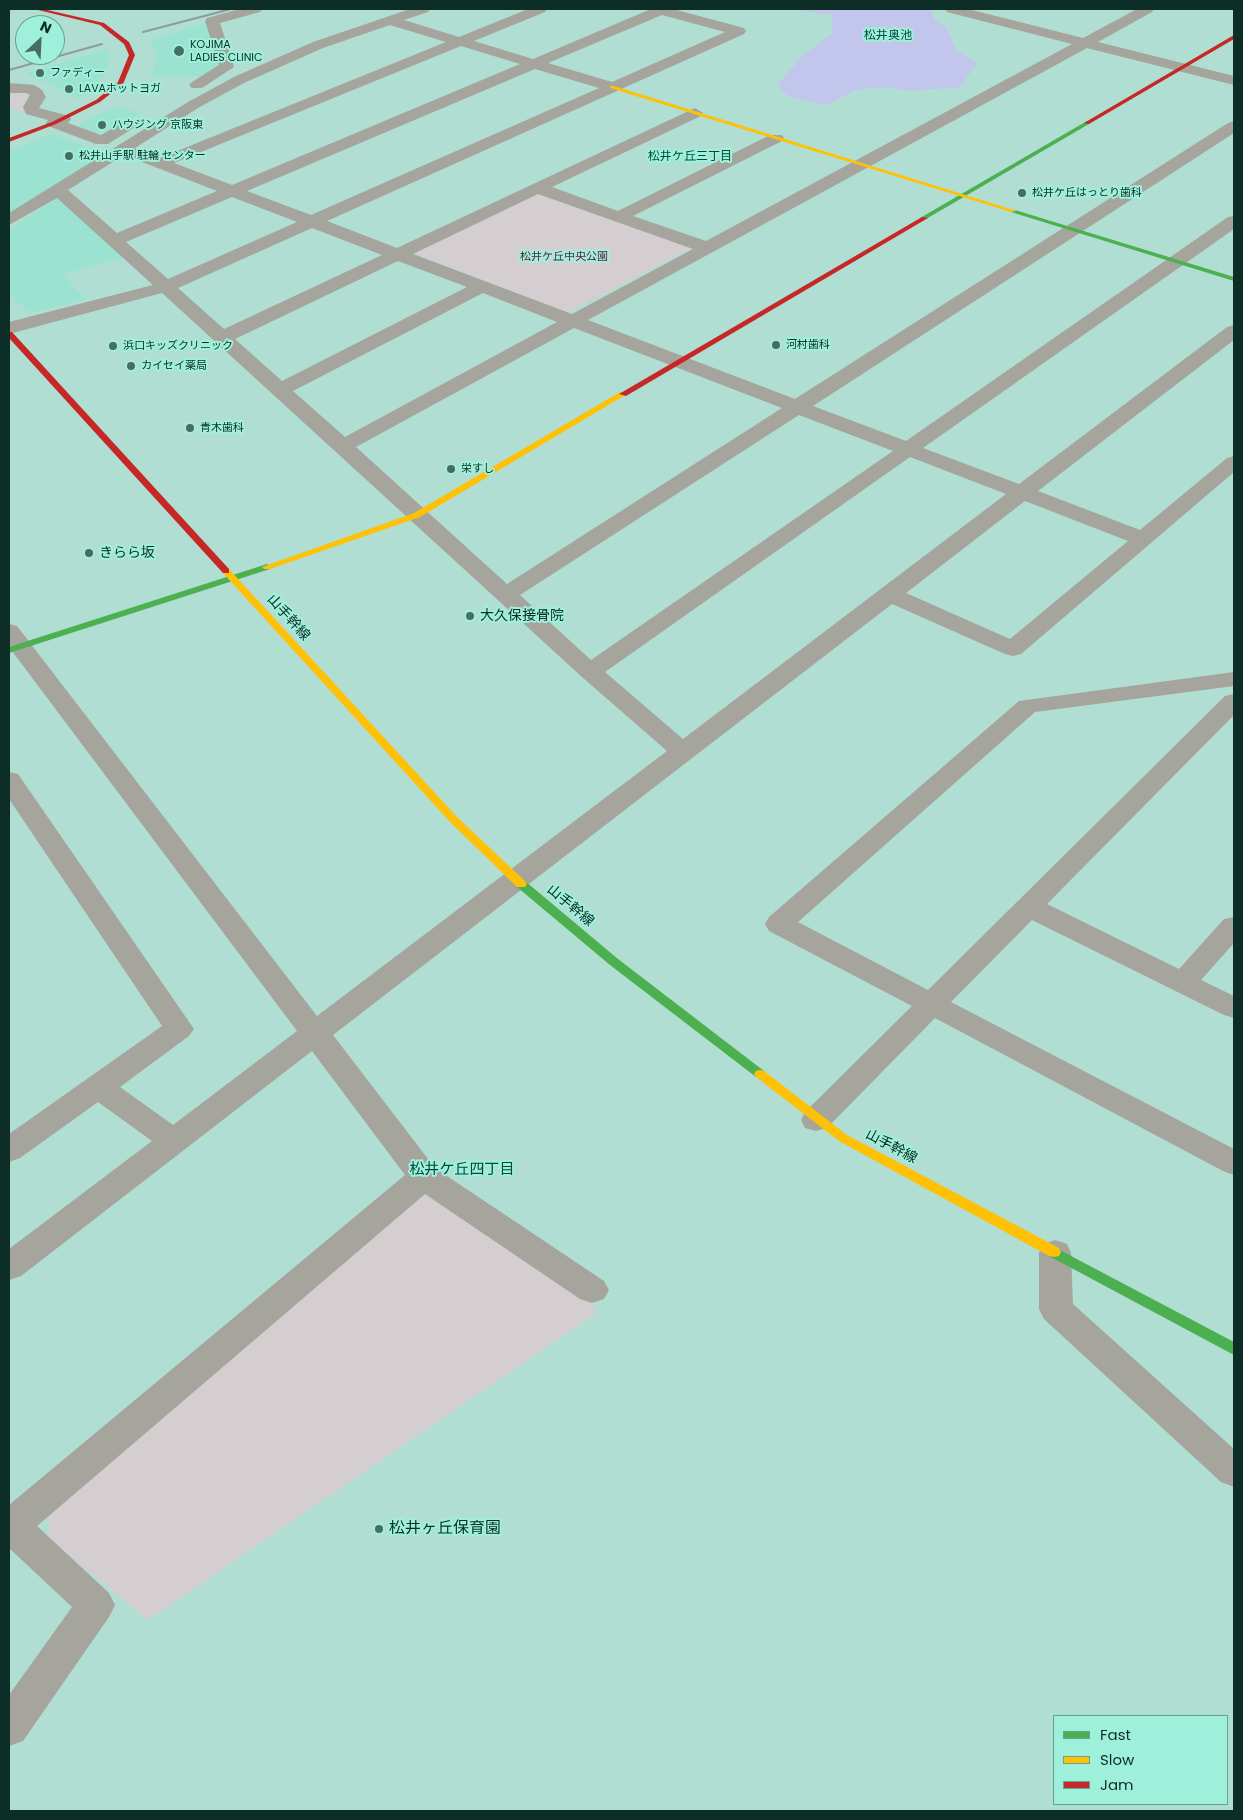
<!DOCTYPE html>
<meta charset="utf-8">
<style>
body{margin:0}
#map{position:relative;width:1243px;height:1820px;overflow:hidden;background:#b1ded2;font-family:Poppins,sans-serif}
canvas{display:block}
.frame{position:absolute;inset:0;border:10px solid #0c2e27;pointer-events:none}
.legend{position:absolute;left:1053px;top:1715px;width:175px;height:90px;box-sizing:border-box;background:#9ff0da;border:1px solid #64a292;margin:0;padding:6px 9px;list-style:none;font-size:15px;color:#0c2e27}
.legend li{display:flex;align-items:center;gap:10px;height:25px}
.legend b{width:25px;border:1px solid #64a292}
.north{position:absolute;left:15px;top:15px;width:50px;height:50px;box-sizing:border-box;background:#9ff0da;border:1px solid #64a292;border-radius:50%;rotate:25deg;font-size:14px;font-weight:700;line-height:20px;text-align:center;color:#0c2e27}
.north::after{content:'';display:block;margin:auto;width:18px;height:22px;background:#466c63;clip-path:polygon(50% 0,100% 100%,50% 72%,0 100%)}
</style>
<div id="map">
<canvas width="1243" height="1820"></canvas>
<div class="frame"></div>
<ul class="legend">
<li><b style="height:6px;background:#4caf50"></b>Fast</li>
<li><b style="height:6px;background:#ffc107"></b>Slow</li>
<li><b style="height:6px;background:#c62828"></b>Jam</li>
</ul>
<div class="north">N</div>
</div>
<script>
const c = document.querySelector('canvas').getContext('2d');
c.lineJoin = 'round';
function paint(path, color) { c.fillStyle = color; c.fill(path, 'evenodd'); }
const toPath = rows => new Path2D(rows.map(r => 'M' + r).join(''));
function stroke(path, color, width, dash) { c.strokeStyle = color; c.lineWidth = width; c.lineCap = dash ? 'butt' : 'round'; c.setLineDash(dash || []); c.stroke(path); }
function write(font, color, halo, rows, align = 'center') {
  c.font = font + ' Poppins,"Noto Sans JP",sans-serif'; c.lineWidth = 4; c.setLineDash([]); c.textBaseline = 'middle'; c.strokeStyle = halo; c.fillStyle = color; for (const [text, x, y, turn = 0] of rows) {
    c.save(); c.translate(x, y); c.rotate((+turn || 0) * Math.PI / 180); c.textAlign = isNaN(turn) ? turn : align; if (halo) c.strokeText(text, 0, 0); c.fillText(text, 0, 0); c.restore();
  }
}
const built = toPath([
 [206,23,222,63,204,76,151,77,156,61,156,53,150,40],
 [107,49,109,64,102,79,87,94,77,98,26,73],
 [114,108,143,112,111,131,97,133,79,127,81,123],
 [51,134,104,153,9,216,9,151],
 [57,198,125,257,62,274,86,299,36,312,27,311,9,293,9,230]
]);
const green = toPath([
 [22,91,29,95,21,107,34,115,32,116,9,108,9,92],
 [538,193,692,248,567,313,411,252],
 [416,1195,432,1198,594,1306,595,1314,148,1620,48,1538,50,1514]
]);
const water = toPath([
 [791,9,930,9,935,20,946,27,956,50,977,63,960,87,911,91,889,87,872,88,853,91,829,104,815,103,788,96,778,85,802,56,833,33,831,15]
]);
const street = toPath([
 [240,9,262,9,260,12,220,23,234,67,202,88,192,88,189,85,192,82,219,65,205,21,207,18,240,9],
 [410,9,430,9,428,12,404,20,459,37,528,9,547,9,545,12,474,41,533,59,651,9,673,9,744,28,746,31,744,34,327,221,397,248,695,108,703,113,701,116,552,187,618,211,770,135,782,135,784,138,782,141,633,216,706,241,1072,44,947,12,945,9,968,9,1083,38,1137,9,1154,9,1152,12,1098,42,1234,76,1234,85,1087,48,588,320,795,399,1228,123,1234,121,1234,133,813,406,906,441,1228,217,1234,216,1234,229,923,448,1019,484,1227,327,1234,325,1234,340,1038,491,1140,530,1227,458,1234,456,1234,472,1021,654,1013,656,1005,654,892,604,333,1035,435,1168,604,1281,609,1290,604,1299,592,1303,580,1299,425,1194,37,1526,109,1593,115,1605,109,1617,23,1741,9,1746,9,1695,72,1607,9,1548,9,1505,405,1175,312,1051,21,1276,9,1280,9,1249,152,1141,98,1102,20,1158,9,1162,9,1134,162,1026,9,799,9,772,18,774,194,1029,189,1036,120,1087,173,1125,297,1031,9,647,9,624,17,626,317,1016,667,751,582,677,162,293,9,334,9,322,153,285,57,198,9,225,9,213,188,102,234,77,313,42,410,9],
 [662,15,725,32,612,82,548,63,662,15],
 [390,25,446,42,160,158,135,148,198,108,244,83,323,48,390,25],
 [461,46,520,64,232,185,174,163,461,46],
 [535,69,599,88,311,215,247,191,535,69],
 [124,155,217,191,117,233,68,190,124,155],
 [538,194,693,249,572,314,413,254,538,194],
 [232,197,297,222,168,279,126,242,232,197],
 [312,228,382,255,224,329,178,288,312,228],
 [398,261,467,287,282,381,235,339,398,261],
 [483,293,557,322,345,437,293,391,483,293],
 [574,328,782,408,507,584,356,447,574,328],
 [799,415,893,451,591,660,520,595,799,415],
 [910,457,1006,494,683,739,605,672,910,457],
 [1025,501,1128,541,1010,639,906,593,1025,501],
 [9,83,34,85,42,90,46,97,39,108,69,116,71,119,68,123,101,135,126,121,132,119,140,124,108,144,96,144,48,126,46,123,48,120,26,114,23,107,30,95,26,93,9,93,9,83],
 [1234,672,1234,686,1035,712,798,922,928,990,1225,696,1234,694,1234,715,1047,904,1179,969,1224,919,1234,917,1234,943,1201,980,1234,996,1234,1018,1224,1015,1032,920,951,1002,1234,1149,1234,1175,1223,1171,935,1018,827,1128,816,1131,805,1128,801,1120,805,1112,912,1006,769,931,765,924,769,917,1019,701,1234,672],
 [1055,1240,1067,1244,1071,1253,1073,1304,1234,1449,1234,1487,1221,1482,1044,1319,1039,1309,1039,1253,1043,1244,1055,1240]
]);
const fast = toPath([
 [1087,121,1090,123,1089,124,926,219,920,218,1087,121],
 [1011,210,1015,210,1234,277,1234,281,1011,212,1011,210],
 [267,564,272,567,270,569,9,653,9,647,267,564],
 [521,880,525,881,618,959,764,1071,766,1074,764,1077,756,1077,610,965,517,887,515,884,517,881,521,880],
 [1054,1247,1234,1342,1234,1355,1049,1256,1047,1252,1049,1248,1054,1247]
]);
const slow = toPath([
 [610,86,614,86,1017,211,1011,212,610,88,610,86],
 [620,392,627,394,420,517,270,569,264,569,262,567,414,513,620,392],
 [226,568,229,569,458,818,525,881,527,884,525,887,517,887,450,822,223,573,223,569,226,568],
 [760,1070,764,1071,847,1135,1059,1248,1061,1252,1059,1256,1054,1257,1049,1256,839,1141,756,1077,754,1074,756,1071,760,1070]
]);
const jam = toPath([
 [34,9,43,9,104,23,129,42,135,55,123,84,100,102,56,124,9,142,9,138,52,122,96,100,118,82,129,55,124,44,100,25,34,9],
 [1234,35,1234,39,1089,124,1084,123,1234,35],
 [922,217,928,218,626,396,619,394,922,217],
 [9,332,12,332,229,569,229,573,223,573,9,338,9,332]
]);
const rail = toPath([
 [143,32,231,9],
 [9,70,102,44]
]);
const markers = [
 [179,51,6,"#466c63"],
 [40,73,5,"#466c63"],
 [69,89,5,"#466c63"],
 [102,125,5,"#466c63"],
 [69,156,5,"#466c63"],
 [1022,193,5,"#466c63"],
 [776,345,5,"#466c63"],
 [113,346,5,"#466c63"],
 [131,366,5,"#466c63"],
 [190,428,5,"#466c63"],
 [451,469,5,"#466c63"],
 [89,553,5,"#466c63"],
 [470,616,5,"#466c63"],
 [379,1529,5,"#466c63"]
];
const farPoinames = [
 ["KOJIMA",190,45],
 ["LADIES CLINIC",190,58],
 ["ファディー",50,73],
 ["LAVAホットヨガ",79,89],
 ["ハウジング 京阪東",112,125],
 ["松井山手駅 駐輪 センター",79,156],
 ["松井ケ丘はっとり歯科",1032,193],
 ["河村歯科",786,345],
 ["浜口キッズクリニック",123,346],
 ["カイセイ薬局",141,366],
 ["青木歯科",200,428],
 ["栄すし",461,469]
];
const farParknames = [
 ["松井ケ丘中央公園",564,257]
];
const farNeighbourhoodnames = [
 ["松井奥池",888,36],
 ["松井ケ丘三丁目",690,157]
];
const poiNames = [
 ["きらら坂",99,553],
 ["大久保接骨院",480,616]
];
const streetNames = [
 ["山手幹線",288,618,48],
 ["山手幹線",570,906,40],
 ["山手幹線",891,1147,28]
];
const neighbourhoodNames = [
 ["松井ケ丘四丁目",462,1170]
];
const nearPoinames = [
 ["松井ヶ丘保育園",389,1529]
];
paint(built, '#9ce2d0');
paint(green, '#d4ced1');
paint(water, '#c2c5ec');
paint(street, '#a5a49d');
paint(fast, '#4caf50');
paint(slow, '#ffc107');
paint(jam, '#c62828');
stroke(rail, '#8c9d96', 2);
for (const [x, y, r, color] of markers) { const dot = new Path2D(); dot.arc(x, y, r, 0, 2 * Math.PI); c.fillStyle = color; c.fill(dot); stroke(dot, '#9ff0da', 2); }
write('11px', '#0c2e27', '#9ff0da', farPoinames, 'left');
write('11px', '#65183d', '#9ff0da', farParknames);
write('12px', '#01493c', '#9ff0da', farNeighbourhoodnames);
write('14px', '#0c2e27', '#9ff0da', poiNames, 'left');
write('14px', '#0c2e27', '#9ff0da', streetNames);
write('15px', '#01493c', '#9ff0da', neighbourhoodNames);
write('16px', '#0c2e27', '#9ff0da', nearPoinames, 'left');
</script>
